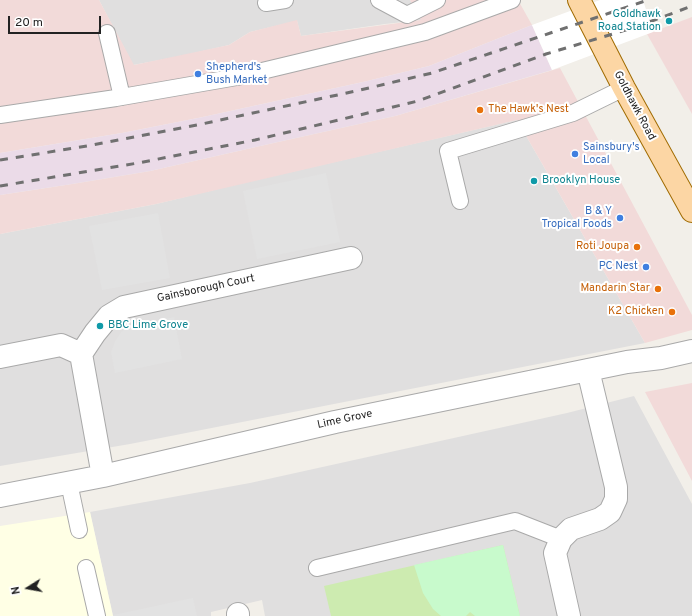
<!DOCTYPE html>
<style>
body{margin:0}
#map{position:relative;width:692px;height:616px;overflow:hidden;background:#f2efe9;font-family:Overpass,sans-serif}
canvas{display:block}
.north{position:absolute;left:8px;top:568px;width:40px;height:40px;-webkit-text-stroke:3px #fff;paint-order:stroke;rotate:259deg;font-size:11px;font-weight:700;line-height:16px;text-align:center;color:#222}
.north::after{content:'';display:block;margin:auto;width:14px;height:18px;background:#222;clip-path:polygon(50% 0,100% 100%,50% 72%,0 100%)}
.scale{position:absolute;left:8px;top:16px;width:93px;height:18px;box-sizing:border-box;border:2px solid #222;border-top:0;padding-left:5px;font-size:12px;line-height:14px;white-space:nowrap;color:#222;-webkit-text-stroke:3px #fff;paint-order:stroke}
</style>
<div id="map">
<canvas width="692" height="616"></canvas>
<div class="north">N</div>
<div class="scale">20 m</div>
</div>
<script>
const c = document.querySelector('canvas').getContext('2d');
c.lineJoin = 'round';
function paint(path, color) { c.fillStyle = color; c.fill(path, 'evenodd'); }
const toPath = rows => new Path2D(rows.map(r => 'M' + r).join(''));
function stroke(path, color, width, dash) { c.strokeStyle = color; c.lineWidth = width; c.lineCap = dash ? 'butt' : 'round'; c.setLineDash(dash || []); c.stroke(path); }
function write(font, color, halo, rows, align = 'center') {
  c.font = font + ' Overpass,sans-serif'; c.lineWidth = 4; c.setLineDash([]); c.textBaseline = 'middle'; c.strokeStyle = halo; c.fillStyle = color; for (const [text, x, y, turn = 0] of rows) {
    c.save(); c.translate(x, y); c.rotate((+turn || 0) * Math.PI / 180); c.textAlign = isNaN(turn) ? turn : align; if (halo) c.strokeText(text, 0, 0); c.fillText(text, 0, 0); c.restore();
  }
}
const residential = toPath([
 [99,0,410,0,422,20,385,24,301,36,297,21,250,32,229,45,181,56,133,65],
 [517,120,645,343,130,444,0,466,0,234,156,204,234,185],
 [634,396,692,504,692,616,265,616,262,600,211,612,211,616,113,616,90,512,250,483,567,413]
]);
const commercial = toPath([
 [0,0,99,0,134,65,229,45,250,32,297,20,301,36,421,20,410,0,518,0,532,25,429,66,363,82,203,117,122,133,0,153],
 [692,17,692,114,647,34],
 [560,68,692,315,692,330,645,343,517,120,156,204,0,234,0,195,72,184,150,171,269,144,395,116],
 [692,383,692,481,645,392]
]);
const industrial = toPath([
 [532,25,552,70,395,116,269,144,150,171,72,184,0,195,0,153,122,133,203,117,363,82,429,66]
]);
const education = toPath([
 [90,512,113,616,0,616,0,526]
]);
const grass = toPath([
 [503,545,520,616,331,616,324,586]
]);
const park = toPath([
 [503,545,520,616,475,616,470,612,466,616,441,616,433,609,423,593,414,565]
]);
const parking = toPath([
 [326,173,340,242,257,259,243,191],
 [158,213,170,278,102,290,89,226],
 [174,317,182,359,115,373,111,352,115,341,121,332,129,326],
 [193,598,197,616,113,616,113,615]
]);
const pier = toPath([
 [600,0,643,0,653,32,552,70,532,25]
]);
const service = toPath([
 [379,0,407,15,437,0],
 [266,3,285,0],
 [107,33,122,97],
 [0,115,116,98,237,77,425,32,512,0],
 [460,201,448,151,573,113,624,88],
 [69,483,79,530],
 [86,568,97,616],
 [317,568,515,521,561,539]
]);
const minor = toPath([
 [81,354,103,476],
 [0,357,61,345,81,354,95,333,109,316,124,307,351,258],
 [0,496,103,476,335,422,588,370,627,362,661,358,692,351],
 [238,614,238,616],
 [569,616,555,553,561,539,571,529,600,519,610,512,616,499,616,487,588,370]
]);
const primary = toPath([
 [579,0,624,88,692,211]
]);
const rail = toPath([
 [0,160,87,146,197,125,356,91,432,73,648,0],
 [0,186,138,163,255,140,418,101,546,54,636,27,692,6]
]);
const markers = [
 [669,21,4,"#0f9aa8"],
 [198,74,4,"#3f7fe0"],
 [480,110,4,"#e8710a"],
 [575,154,4,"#3f7fe0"],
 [534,181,4,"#0f9aa8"],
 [620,218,4,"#3f7fe0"],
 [637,247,4,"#e8710a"],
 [646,267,4,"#3f7fe0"],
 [658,289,4,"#e8710a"],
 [672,312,4,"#e8710a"],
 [100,326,4,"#0f9aa8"]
];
const cultureNames = [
 ["Goldhawk",661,15,"right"],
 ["Road Station",661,28,"right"],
 ["Brooklyn House",542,181],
 ["BBC Lime Grove",108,326]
];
const shopNames = [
 ["Shepherd's",206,68],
 ["Bush Market",206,81],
 ["Sainsbury's",583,148],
 ["Local",583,161],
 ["B & Y",612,212,"right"],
 ["Tropical Foods",612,225,"right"],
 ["PC Nest",638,267,"right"]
];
const streetNames = [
 ["Goldhawk Road",634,106,62],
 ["Gainsborough Court",206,289,-12],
 ["Lime Grove",345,420,-12]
];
const foodNames = [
 ["The Hawk's Nest",488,110,"left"],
 ["Roti Joupa",629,247],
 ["Mandarin Star",650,289],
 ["K2 Chicken",664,312]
];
paint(residential, '#e0dfdf');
paint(commercial, '#f2dad9');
paint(industrial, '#ebdbe8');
paint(education, '#ffffe5');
paint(grass, '#cdebb0');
paint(park, '#c8facc');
paint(parking, '#e2e2e2');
paint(pier, '#fff');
stroke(service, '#a9a9a9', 18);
stroke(minor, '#a9a9a9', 24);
stroke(primary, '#a06b00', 24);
stroke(service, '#fff', 16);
stroke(minor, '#fff', 22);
stroke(primary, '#fcd6a4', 22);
stroke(rail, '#707070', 3, [8, 8]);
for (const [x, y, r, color] of markers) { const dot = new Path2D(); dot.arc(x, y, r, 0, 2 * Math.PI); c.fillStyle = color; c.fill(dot); stroke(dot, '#fff', 1.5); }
write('11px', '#0d838f', '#fff', cultureNames, 'left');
write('11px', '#366cbe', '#fff', shopNames, 'left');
write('11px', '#222', '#fff', streetNames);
write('11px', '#c56008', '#fff', foodNames, 'right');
</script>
